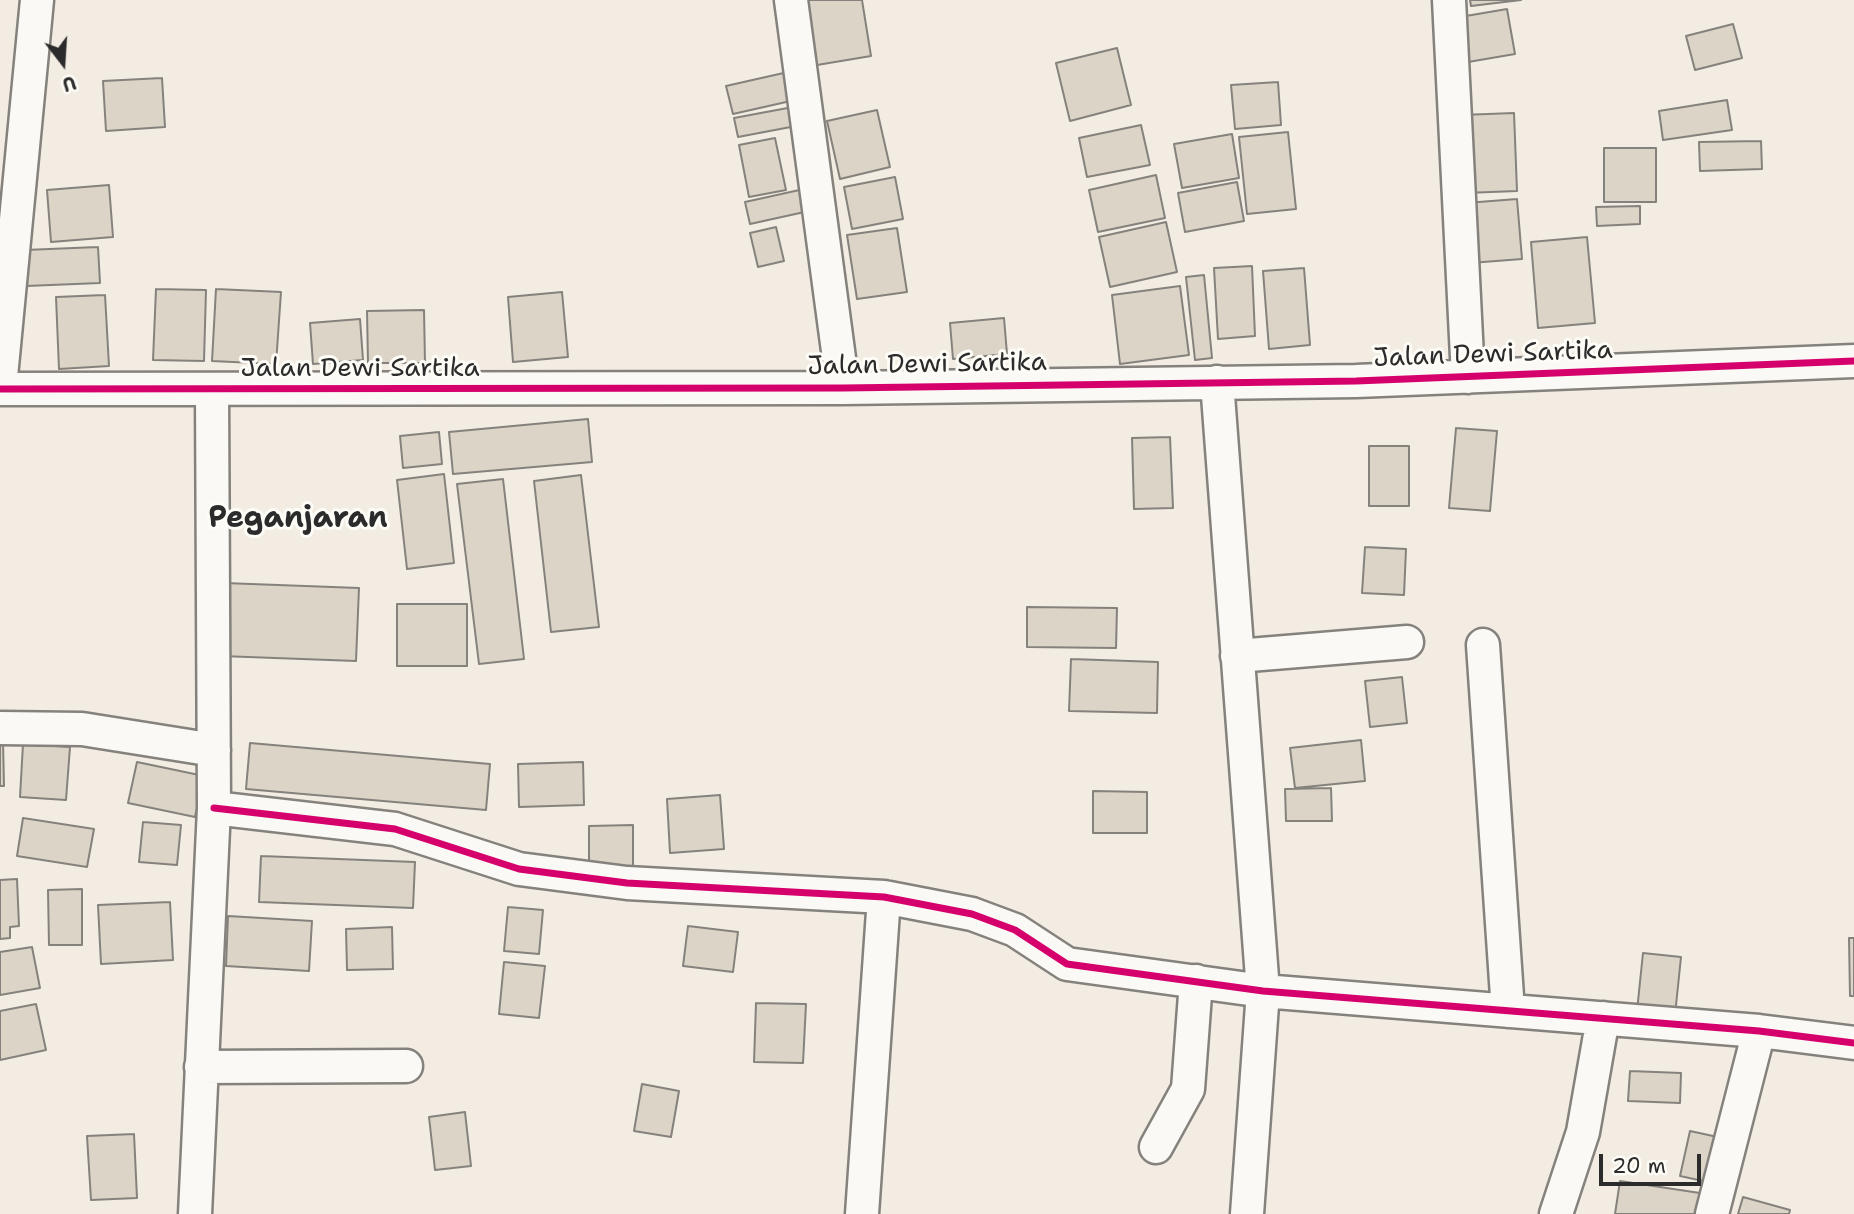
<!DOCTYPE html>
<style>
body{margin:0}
#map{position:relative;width:1854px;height:1214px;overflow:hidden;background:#f2ece2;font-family:"Shantell Sans",sans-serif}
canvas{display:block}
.north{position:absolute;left:28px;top:28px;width:70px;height:70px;-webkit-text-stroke:5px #fdfcf7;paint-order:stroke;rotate:163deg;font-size:19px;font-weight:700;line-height:28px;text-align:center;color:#2b2b2b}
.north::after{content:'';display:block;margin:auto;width:24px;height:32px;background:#2b2b2b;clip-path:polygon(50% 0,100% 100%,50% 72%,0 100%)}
.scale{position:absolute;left:1599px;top:1154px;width:102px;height:32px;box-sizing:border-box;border:4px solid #2b2b2b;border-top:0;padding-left:9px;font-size:21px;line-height:24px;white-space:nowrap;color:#2b2b2b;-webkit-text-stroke:5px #fdfcf7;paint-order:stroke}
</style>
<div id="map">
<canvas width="1854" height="1214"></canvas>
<div class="north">U</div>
<div class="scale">20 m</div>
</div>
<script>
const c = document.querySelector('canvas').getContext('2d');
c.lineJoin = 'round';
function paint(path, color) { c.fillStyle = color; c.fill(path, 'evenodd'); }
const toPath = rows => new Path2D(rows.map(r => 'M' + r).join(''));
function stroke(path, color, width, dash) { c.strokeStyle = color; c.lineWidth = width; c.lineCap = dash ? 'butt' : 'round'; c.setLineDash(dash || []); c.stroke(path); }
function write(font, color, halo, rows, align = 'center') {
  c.font = font + ' "Shantell Sans",sans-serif'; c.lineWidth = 6; c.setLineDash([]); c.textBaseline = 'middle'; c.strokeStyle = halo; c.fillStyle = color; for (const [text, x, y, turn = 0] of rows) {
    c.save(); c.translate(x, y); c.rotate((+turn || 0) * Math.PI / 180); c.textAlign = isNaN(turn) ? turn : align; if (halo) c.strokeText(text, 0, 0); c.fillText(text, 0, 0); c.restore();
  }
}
const building = toPath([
 [801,0,862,0,871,56,811,66,801,0],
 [1470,0,1521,0,1471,6,1470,0],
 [1507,9,1515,54,1468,62,1460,17,1507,9],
 [1733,24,1742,58,1695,70,1686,36,1733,24],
 [1117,48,1131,105,1070,121,1056,63,1117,48],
 [788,72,795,100,733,114,726,86,788,72],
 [162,78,165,127,106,131,103,81,162,78],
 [1278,82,1281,125,1235,129,1231,85,1278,82],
 [1727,100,1732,130,1663,140,1659,111,1727,100],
 [793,107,796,126,738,137,734,118,793,107],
 [877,110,890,167,840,179,827,121,877,110],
 [1514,113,1517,191,1465,193,1461,115,1514,113],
 [1141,125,1150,165,1087,177,1079,138,1141,125],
 [1288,132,1296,209,1247,214,1239,137,1288,132],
 [1232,134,1239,178,1182,188,1174,144,1232,134],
 [775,138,786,190,749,197,739,145,775,138],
 [1761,141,1762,169,1700,171,1699,142,1761,141],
 [1604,148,1656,148,1656,202,1604,202,1604,148],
 [1156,175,1165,218,1098,232,1089,190,1156,175],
 [895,177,903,219,852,229,844,187,895,177],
 [1237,182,1244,221,1185,232,1178,193,1237,182],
 [109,185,113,237,51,242,47,190,109,185],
 [804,189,809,211,750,224,745,202,804,189],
 [1517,199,1522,259,1470,263,1466,203,1517,199],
 [1640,206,1640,224,1597,226,1596,207,1640,206],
 [1166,222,1177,272,1110,287,1099,237,1166,222],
 [776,227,784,261,758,267,750,233,776,227],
 [897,228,907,292,857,299,847,235,897,228],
 [1587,237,1595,323,1538,328,1531,242,1587,237],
 [98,247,100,283,26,286,25,250,98,247],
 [1252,266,1255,336,1218,339,1214,268,1252,266],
 [1304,268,1310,345,1269,349,1263,271,1304,268],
 [1204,275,1212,358,1195,360,1186,277,1204,275],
 [1180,286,1189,355,1120,364,1112,295,1180,286],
 [156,289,206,290,204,361,153,360,156,289],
 [216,289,281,292,276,364,212,361,216,289],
 [562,292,568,357,513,362,508,297,562,292],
 [105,295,109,366,59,369,56,297,105,295],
 [424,310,425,363,368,363,367,311,424,310],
 [1004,318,1007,354,953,359,950,323,1004,318],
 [360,319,363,360,313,364,310,323,360,319],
 [588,419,592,462,453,474,449,432,588,419],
 [1456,428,1497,431,1490,511,1449,508,1456,428],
 [439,432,442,464,403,468,400,436,439,432],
 [1170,437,1173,508,1134,509,1132,438,1170,437],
 [1369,446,1409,446,1409,506,1369,506,1369,446],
 [444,474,454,563,407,569,397,480,444,474],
 [581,475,599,627,551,632,534,481,581,475],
 [503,479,524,659,479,664,457,484,503,479],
 [1365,547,1406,549,1404,595,1362,593,1365,547],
 [224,583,359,588,356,661,221,656,224,583],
 [397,604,467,604,467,666,397,666,397,604],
 [1027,607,1117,608,1116,648,1027,647,1027,607],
 [1071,659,1158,662,1157,713,1069,711,1071,659],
 [1402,677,1407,723,1370,727,1365,681,1402,677],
 [1361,740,1365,781,1295,788,1290,748,1361,740],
 [0,741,3,741,4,786,0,786,0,741],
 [250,743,490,764,486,810,246,789,250,743],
 [23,744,70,747,66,800,20,797,23,744],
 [137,762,204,776,195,817,128,803,137,762],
 [583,762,584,805,519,807,518,764,583,762],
 [1331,788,1332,821,1286,821,1285,789,1331,788],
 [1093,791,1147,792,1147,833,1093,833,1093,791],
 [720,795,724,849,670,853,667,799,720,795],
 [23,818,94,829,87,867,17,856,23,818],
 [143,822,181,825,177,865,139,862,143,822],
 [633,825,633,874,589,875,589,826,633,825],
 [261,856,415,862,413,908,259,902,261,856],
 [17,879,19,926,10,927,10,938,0,939,0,880,17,879],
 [82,889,82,945,49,945,48,890,82,889],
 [170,902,173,960,101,964,98,905,170,902],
 [508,907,543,910,539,954,504,951,508,907],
 [228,916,312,921,309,971,226,966,228,916],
 [688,926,738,932,733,972,683,966,688,926],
 [392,927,393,969,347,970,346,929,392,927],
 [1849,938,1854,938,1854,996,1850,996,1849,938],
 [32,947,40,988,0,995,0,952,32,947],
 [1643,953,1681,957,1675,1015,1637,1011,1643,953],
 [504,962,545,966,539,1018,499,1014,504,962],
 [756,1003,806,1004,803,1063,754,1062,756,1003],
 [36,1004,46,1050,0,1060,0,1011,36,1004],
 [1630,1071,1681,1073,1680,1103,1628,1101,1630,1071],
 [642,1084,679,1091,671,1137,634,1131,642,1084],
 [465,1112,471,1166,435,1170,429,1117,465,1112],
 [1690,1131,1727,1139,1717,1184,1680,1176,1690,1131],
 [134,1134,137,1198,91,1200,87,1136,134,1134],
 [1620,1181,1700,1193,1696,1214,1615,1214,1620,1181],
 [1743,1197,1790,1210,1789,1214,1738,1214,1743,1197]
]);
const minor = toPath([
 [791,0,843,388],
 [1449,0,1468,377],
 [1217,382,1263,991,1247,1214],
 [0,387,37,0],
 [0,389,843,388,1356,381,1854,361],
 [1483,645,1508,1011],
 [1237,656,1407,642],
 [0,728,82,729,214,750],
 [214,808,395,829,519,869,627,883,884,897,972,914,1015,930,1067,964,1263,991,1759,1031,1854,1043],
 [201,1067,406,1066],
 [1156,1147,1188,1089,1196,981],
 [195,1214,214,808,212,390],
 [862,1214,884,897],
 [1556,1214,1583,1132,1603,1018],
 [1712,1214,1759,1031]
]);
const cycleway = toPath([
 [0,389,843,388,1356,381,1854,361],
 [214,808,395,829,519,869,627,883,884,897,972,914,1015,930,1067,964,1263,991,1759,1031,1854,1043]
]);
const streetNames = [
 ["Jalan Dewi Sartika",1493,355,-2],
 ["Jalan Dewi Sartika",927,365,-1],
 ["Jalan Dewi Sartika",360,369]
];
const quarterNames = [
 ["Peganjaran",298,519]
];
paint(building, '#dcd4c7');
stroke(building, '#85827d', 2);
stroke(minor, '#85827d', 37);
stroke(minor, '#faf9f6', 32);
stroke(cycleway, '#d6006c', 7);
write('26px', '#2b2b2b', '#fdfcf7', streetNames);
write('bold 30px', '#2b2b2b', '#fdfcf7', quarterNames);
</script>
